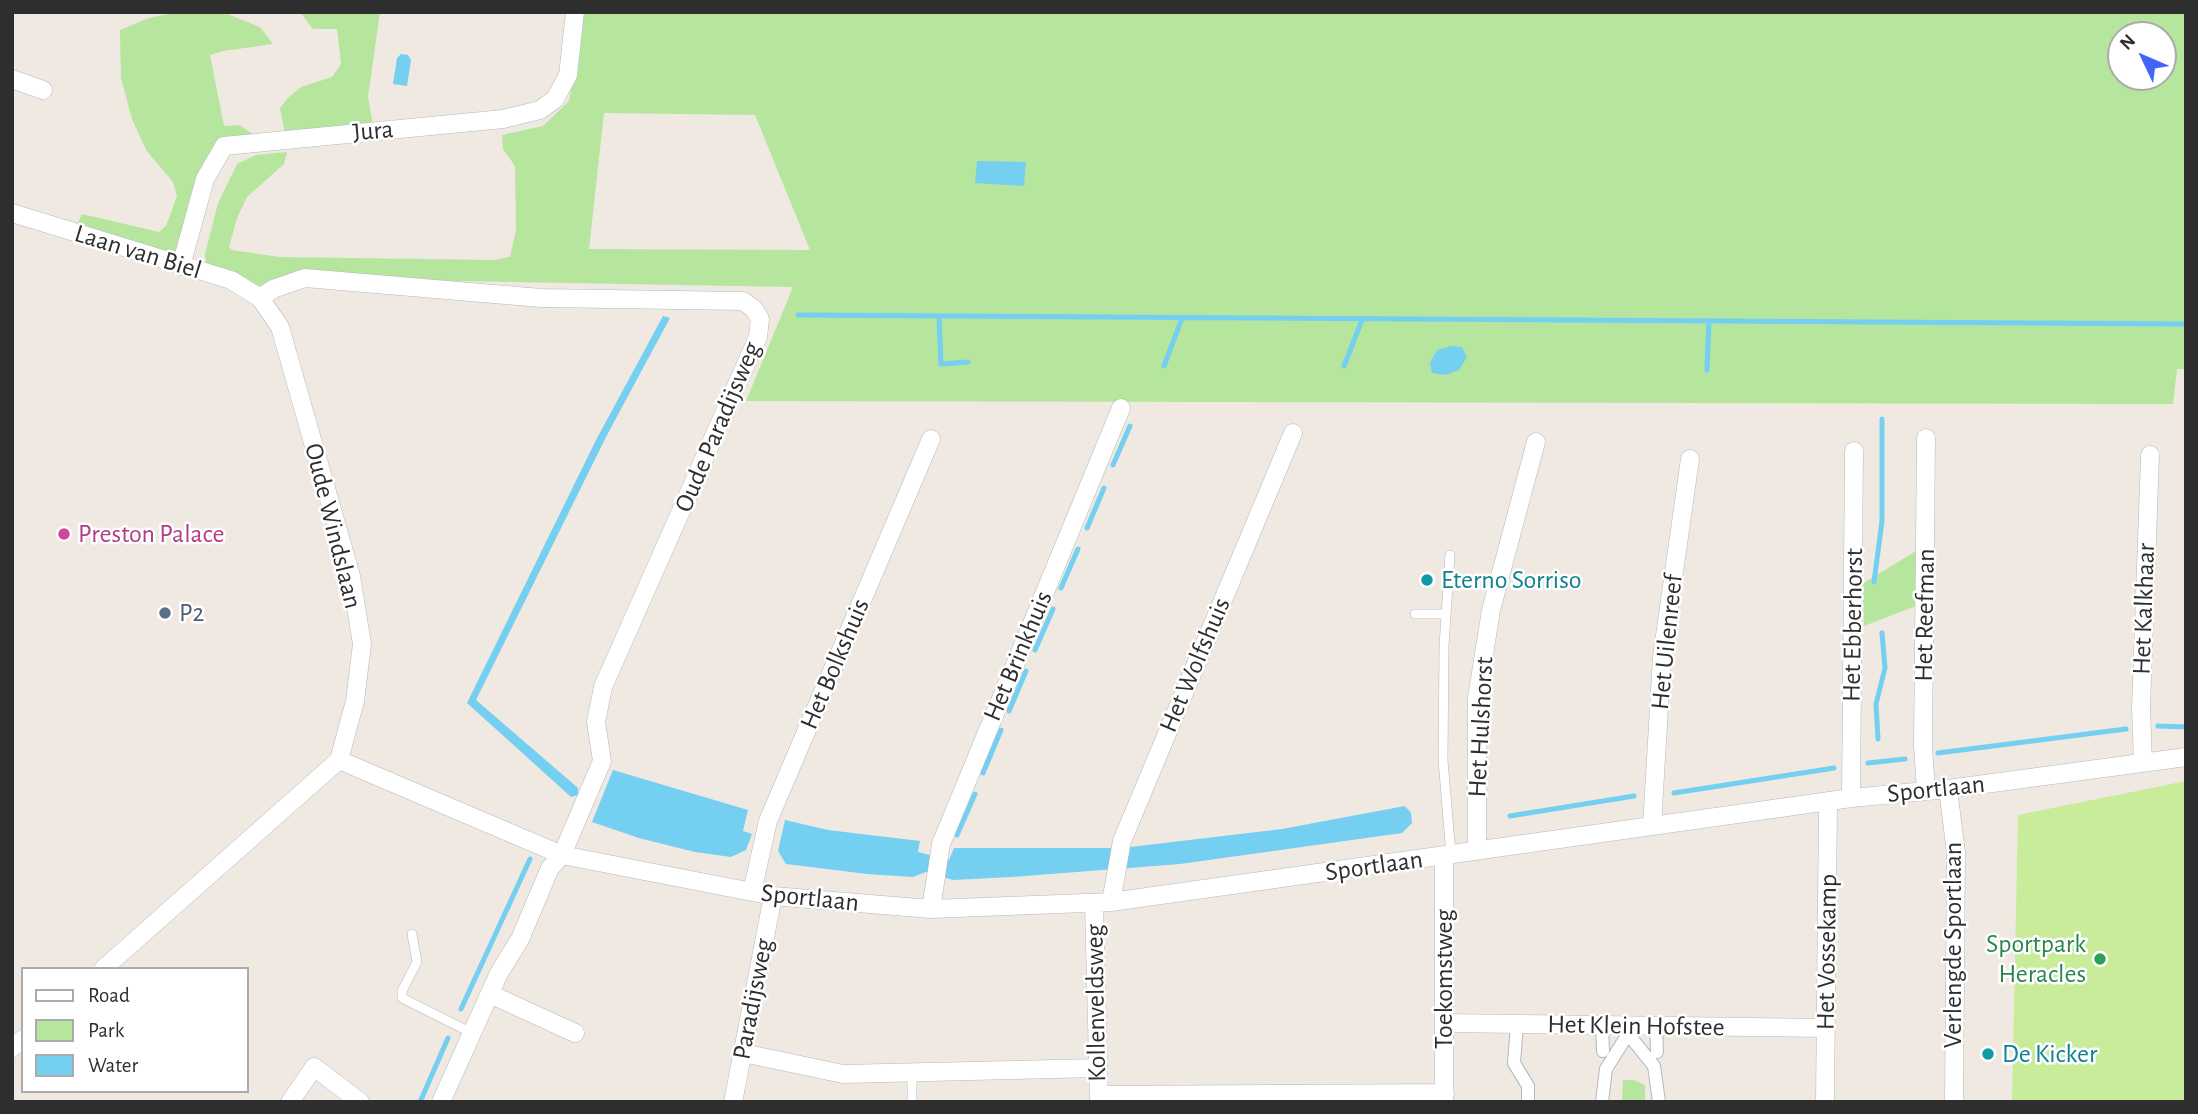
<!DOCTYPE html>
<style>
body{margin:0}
#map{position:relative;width:2198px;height:1114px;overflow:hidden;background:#efe9e1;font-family:"Alegreya Sans",sans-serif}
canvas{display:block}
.frame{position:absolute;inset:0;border:14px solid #2e2e2e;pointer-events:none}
.legend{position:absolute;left:21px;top:967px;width:228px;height:126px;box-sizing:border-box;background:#fff;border:2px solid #ababab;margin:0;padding:9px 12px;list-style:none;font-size:21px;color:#2e2e2e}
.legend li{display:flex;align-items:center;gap:14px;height:35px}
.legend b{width:35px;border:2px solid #ababab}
.north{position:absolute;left:2107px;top:21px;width:70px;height:70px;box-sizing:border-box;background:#fff;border:2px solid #ababab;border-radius:50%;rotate:314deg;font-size:19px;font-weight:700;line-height:28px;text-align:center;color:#2e2e2e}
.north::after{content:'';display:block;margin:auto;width:24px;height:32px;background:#4264fb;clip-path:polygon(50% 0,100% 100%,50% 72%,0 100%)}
</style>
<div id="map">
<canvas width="2198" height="1114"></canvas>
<div class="frame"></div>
<ul class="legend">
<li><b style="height:9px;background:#fff"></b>Road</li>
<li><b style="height:19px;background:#b6e59e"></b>Park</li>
<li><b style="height:19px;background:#75cff0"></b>Water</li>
</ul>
<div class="north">N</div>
</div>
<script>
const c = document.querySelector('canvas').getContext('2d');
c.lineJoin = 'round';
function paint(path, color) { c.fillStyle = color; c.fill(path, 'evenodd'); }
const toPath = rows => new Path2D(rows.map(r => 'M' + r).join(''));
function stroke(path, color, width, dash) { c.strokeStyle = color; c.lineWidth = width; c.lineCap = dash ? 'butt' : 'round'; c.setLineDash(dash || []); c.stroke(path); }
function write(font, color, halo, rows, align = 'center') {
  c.font = font + ' "Alegreya Sans",sans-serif'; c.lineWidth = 5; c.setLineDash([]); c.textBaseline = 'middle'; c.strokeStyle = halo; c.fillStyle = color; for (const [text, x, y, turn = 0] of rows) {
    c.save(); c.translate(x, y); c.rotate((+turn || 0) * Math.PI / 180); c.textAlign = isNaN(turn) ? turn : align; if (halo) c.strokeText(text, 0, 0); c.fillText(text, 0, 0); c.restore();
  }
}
const green = toPath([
 [178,12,225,13,260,27,273,44,223,51,210,55,224,126,240,125,257,137,220,151,176,257,73,233,82,214,159,232,166,226,177,196,173,182,146,150,132,119,121,78,120,34,120,30,149,18],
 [300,12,380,12,368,97,373,126,285,133,280,108,288,98,301,87,332,77,341,64,337,29,313,29],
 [584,12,2186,12,2186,369,2177,369,2173,404,746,401,793,287,290,278,264,288,206,263,205,254,218,203,237,164,256,155,287,152,284,164,247,197,237,218,229,247,232,250,279,257,494,260,510,257,516,230,515,166,503,149,502,135,543,126,569,101],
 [2121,35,2163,35,2163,77,2121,77],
 [604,113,755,115,810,250,589,249],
 [1916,551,1916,606,1864,626,1862,584],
 [1623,1080,1634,1080,1645,1085,1645,1102,1622,1102]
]);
const pitch = toPath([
 [2186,781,2186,1102,2012,1102,2018,815]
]);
const water = toPath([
 [401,54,408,55,411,60,407,86,393,84,397,58],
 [977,161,1026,162,1024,186,975,183],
 [663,316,670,318,607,435,476,700,578,788,578,795,571,797,467,703,596,440],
 [1452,346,1462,347,1467,357,1459,370,1446,375,1432,373,1430,363,1437,350],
 [613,770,748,810,743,831,752,834,746,850,731,857,695,852,639,838,592,822],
 [1405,806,1411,813,1412,823,1402,833,1180,864,1012,877,953,880,926,872,913,877,867,874,786,864,778,851,785,820,828,830,920,841,918,852,949,860,954,848,1122,848,1282,829]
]);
const stream = toPath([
 [798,315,2186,324],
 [939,316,941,364,968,362],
 [1164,366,1182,318],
 [1344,366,1362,320],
 [1707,370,1709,321],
 [1113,465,1130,426],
 [1087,528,1104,488],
 [1874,582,1882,521,1882,419],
 [1061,588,1078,549],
 [1035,650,1053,609],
 [1009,711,1026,671],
 [2158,726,2186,727],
 [1878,739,1876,704,1885,668,1882,633],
 [1938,753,2126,729],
 [1868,763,1905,759],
 [983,773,1001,730],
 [1674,793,1834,768],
 [1510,816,1634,796],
 [957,835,975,794],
 [461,1009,530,859],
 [420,1102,448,1038]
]);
const service = toPath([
 [1450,555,1444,646,1443,760,1451,855],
 [1415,614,1446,614],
 [412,934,417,962,402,991,402,998,472,1033],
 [912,1074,912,1102]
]);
const pedestrian = toPath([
 [1517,1024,1514,1063,1528,1086,1528,1102],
 [1602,1025,1603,1051],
 [1656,1026,1657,1052],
 [1628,1034,1654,1066,1659,1102],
 [1602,1102,1606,1069,1628,1034,1628,1026]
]);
const minor = toPath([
 [12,79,43,90],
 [12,213,231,280,260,298,280,327,351,576,362,644,355,701,339,760,103,969],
 [181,266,205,179,224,146,503,119,540,110,555,99,568,75,575,12],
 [260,298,273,289,305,278,541,298,743,301,754,309,760,319,758,337,603,687,596,722,602,761,562,855,550,868,520,939,499,973,441,1102],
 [339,760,562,855,773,896,931,909,1111,902,1851,798,1948,789,2186,757],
 [2143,762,2141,708,2150,455],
 [1948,789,1956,853,1954,1102],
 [1926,791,1923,746,1926,438],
 [1851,798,1854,451],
 [1652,826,1662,657,1690,459],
 [1477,851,1477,698,1491,610,1536,442],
 [1444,856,1444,1102],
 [752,892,768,821,931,439],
 [1111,902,1122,841,1293,433],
 [1094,904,1099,1102],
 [931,909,941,844,1121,408],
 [490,994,575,1033],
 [1445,1023,1826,1028],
 [12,1048,23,1039],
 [743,1053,843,1074,1098,1068],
 [1099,1095,1445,1093],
 [290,1102,314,1067,360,1102],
 [733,1102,773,896],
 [1825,1102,1828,802]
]);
const markers = [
 [64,534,7,"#d1479c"],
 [1427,580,7,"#0f9aa8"],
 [165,613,7,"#5c6f8a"],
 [2100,959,7,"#2e9e5b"],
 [1988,1054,7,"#0f9aa8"]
];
const streetNames = [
 ["Jura",373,131,-5],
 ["Laan van Biel",138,252,17],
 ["Oude Paradijsweg",718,427,-67],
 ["Oude Windslaan",333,526,76],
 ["Het Kalkhaar",2144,609,-88],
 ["Het Reefman",1925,615,-89],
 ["Het Ebberhorst",1853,625,-89],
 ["Het Uilenreef",1667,642,-84],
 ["Het Brinkhuis",1018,656,-67],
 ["Het Bolkshuis",835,664,-67],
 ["Het Wolfshuis",1195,665,-67],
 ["Het Hulshorst",1481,727,-87],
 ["Sportlaan",1936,789,-6],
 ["Sportlaan",1374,866,-8],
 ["Sportlaan",810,898,6],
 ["Verlengde Sportlaan",1953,945,-90],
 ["Het Vossekamp",1827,952,-89],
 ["Toekomstweg",1444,979,-90],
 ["Paradijsweg",753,999,-79],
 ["Kollenveldsweg",1096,1003,-91],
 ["Het Klein Hofstee",1636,1026,1]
];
const hotelNames = [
 ["Preston Palace",78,534]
];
const cultureNames = [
 ["Eterno Sorriso",1441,580],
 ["De Kicker",2002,1054]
];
const serviceNames = [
 ["P2",179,613]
];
const leisureNames = [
 ["Sportpark",2086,944],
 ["Heracles",2086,974]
];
paint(green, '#b6e59e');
paint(pitch, '#c9ec9a');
paint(water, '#75cff0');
stroke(stream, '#75cff0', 5);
stroke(service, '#b4b7c1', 10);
stroke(pedestrian, '#b4b7c1', 14);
stroke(minor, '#b4b7c1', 19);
stroke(service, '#fff', 9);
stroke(pedestrian, '#fff', 12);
stroke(minor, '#fff', 18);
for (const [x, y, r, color] of markers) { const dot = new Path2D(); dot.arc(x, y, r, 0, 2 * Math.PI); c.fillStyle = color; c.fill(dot); stroke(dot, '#fff', 2.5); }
write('26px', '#2e2e2e', '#fff', streetNames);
write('26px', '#b23c85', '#fff', hotelNames, 'left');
write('26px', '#0d838f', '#fff', cultureNames, 'left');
write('26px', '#4e5e75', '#fff', serviceNames, 'left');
write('26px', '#27864d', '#fff', leisureNames, 'right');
</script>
